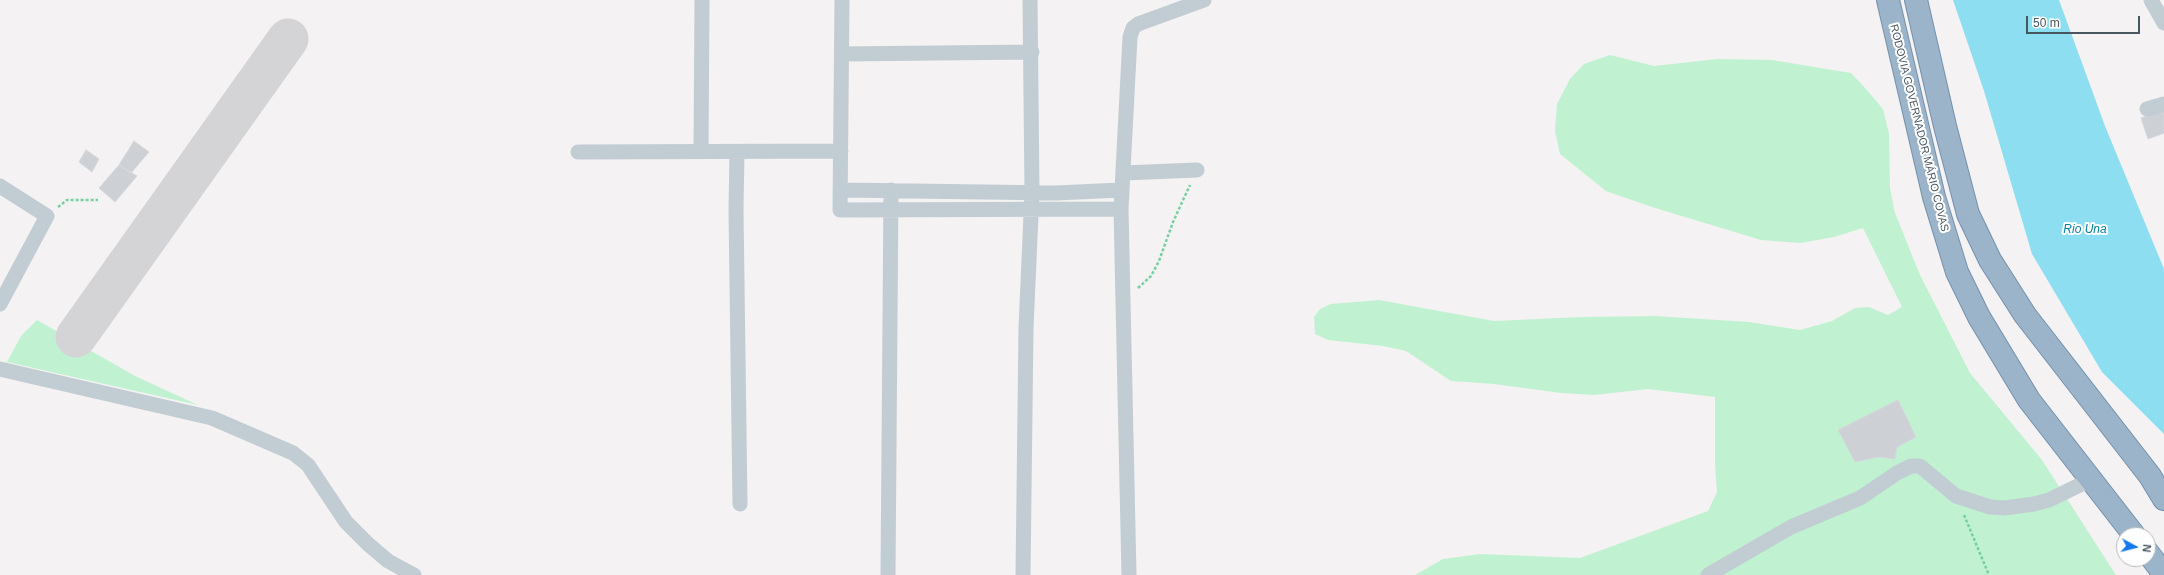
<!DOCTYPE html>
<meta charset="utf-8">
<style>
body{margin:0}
#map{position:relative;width:2164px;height:575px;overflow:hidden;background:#f4f2f2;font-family:Helvetica,sans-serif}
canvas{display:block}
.north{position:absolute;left:2116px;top:527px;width:40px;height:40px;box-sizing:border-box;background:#fff;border:1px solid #b6bbbf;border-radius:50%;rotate:97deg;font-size:11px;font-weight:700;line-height:16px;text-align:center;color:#485660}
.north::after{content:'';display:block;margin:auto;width:14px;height:18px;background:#1379ec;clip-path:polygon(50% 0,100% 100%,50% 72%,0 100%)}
.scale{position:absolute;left:2026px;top:16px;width:114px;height:18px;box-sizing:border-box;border:2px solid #485660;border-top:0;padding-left:5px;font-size:12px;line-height:14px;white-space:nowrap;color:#485660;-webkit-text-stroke:3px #fff;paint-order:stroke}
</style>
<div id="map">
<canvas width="2164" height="575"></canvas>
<div class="north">N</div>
<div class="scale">50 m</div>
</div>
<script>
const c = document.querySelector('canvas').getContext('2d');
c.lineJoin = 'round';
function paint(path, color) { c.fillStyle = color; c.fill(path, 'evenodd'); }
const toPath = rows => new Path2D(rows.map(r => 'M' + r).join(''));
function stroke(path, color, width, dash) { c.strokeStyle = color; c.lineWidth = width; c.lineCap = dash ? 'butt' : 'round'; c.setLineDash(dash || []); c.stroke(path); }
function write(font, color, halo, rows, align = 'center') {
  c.font = font + ' Helvetica,sans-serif'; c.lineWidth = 4; c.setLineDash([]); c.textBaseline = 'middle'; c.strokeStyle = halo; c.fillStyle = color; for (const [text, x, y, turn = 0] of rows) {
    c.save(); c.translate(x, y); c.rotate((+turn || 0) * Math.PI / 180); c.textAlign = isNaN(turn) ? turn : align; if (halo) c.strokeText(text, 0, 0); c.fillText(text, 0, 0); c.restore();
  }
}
const green = toPath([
 [1610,55,1654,66,1718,59,1772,60,1851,73,1866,89,1883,109,1889,134,1890,188,1895,213,1920,275,1970,373,2042,460,2116,575,1415,575,1443,559,1480,554,1580,558,1708,511,1717,492,1715,466,1715,397,1648,389,1594,395,1561,393,1494,384,1451,381,1406,351,1383,346,1328,340,1315,334,1314,317,1320,309,1331,304,1379,300,1494,321,1582,317,1655,316,1749,322,1800,330,1832,321,1855,308,1869,307,1888,315,1902,307,1863,228,1834,237,1800,243,1761,240,1652,207,1606,191,1560,154,1555,131,1557,104,1570,79,1584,64],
 [37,320,135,376,198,405,7,362,21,336]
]);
const water = toPath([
 [1953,0,2059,0,2105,126,2164,269,2164,434,2102,372,2032,254,1984,91]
]);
const taxiway = toPath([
 [76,337,288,39]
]);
const building = toPath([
 [2164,110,2164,133,2148,139,2141,118,2164,110],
 [134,141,149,152,131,173,119,165,134,141],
 [86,150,99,159,92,172,79,162,86,150],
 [119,165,137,176,115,202,99,188,119,165],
 [1898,400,1916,437,1897,447,1895,459,1879,457,1855,462,1838,430,1898,400]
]);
const path = toPath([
 [58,207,67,200,98,200],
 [1138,288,1151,276,1159,261,1173,222,1190,185],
 [1964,515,1989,575]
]);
const minor = toPath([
 [842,0,840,210,1121,209],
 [2151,0,2164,23],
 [842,54,1032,52],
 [2147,109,2164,104],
 [578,152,841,151],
 [701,152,702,0],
 [737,152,736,210,740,504],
 [1123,173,1197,170],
 [0,186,47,216,0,304],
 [840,190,1056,193,1121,190],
 [0,369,212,418,293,453,308,465,346,522,368,544,388,561,414,575],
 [888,575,891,190],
 [1023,575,1026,328,1032,192,1030,0],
 [1129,575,1121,209,1130,37,1133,28,1138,24,1204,0],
 [1708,575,1791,527,1860,498,1897,473,1911,466,1920,466,1956,496,1990,507,2005,508,2034,504,2049,500,2090,480]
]);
const trunk = toPath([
 [1888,0,1934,197,1957,272,1979,317,2029,400,2134,535],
 [1916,0,1945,126,1968,214,1990,260,2025,315,2150,476,2164,499],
 [2148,553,2164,574]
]);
const streetNames = [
 ["RODOVIA GOVERNADOR MÁRIO COVAS",1919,128,76]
];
const waterNames = [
 ["Rio Una",2085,230]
];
paint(green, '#c0f2d2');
paint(water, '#8cdef0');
stroke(taxiway, '#d4d4d7', 41);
paint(building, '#cdd1d6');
stroke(building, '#d5d8dd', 1);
stroke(trunk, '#7391ad', 24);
stroke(path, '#76d1a2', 2.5, [3, 2]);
stroke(minor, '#c2ccd3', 15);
stroke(trunk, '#9cb4c9', 22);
write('11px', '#485660', '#fff', streetNames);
write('italic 12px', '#08819c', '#fff', waterNames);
</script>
